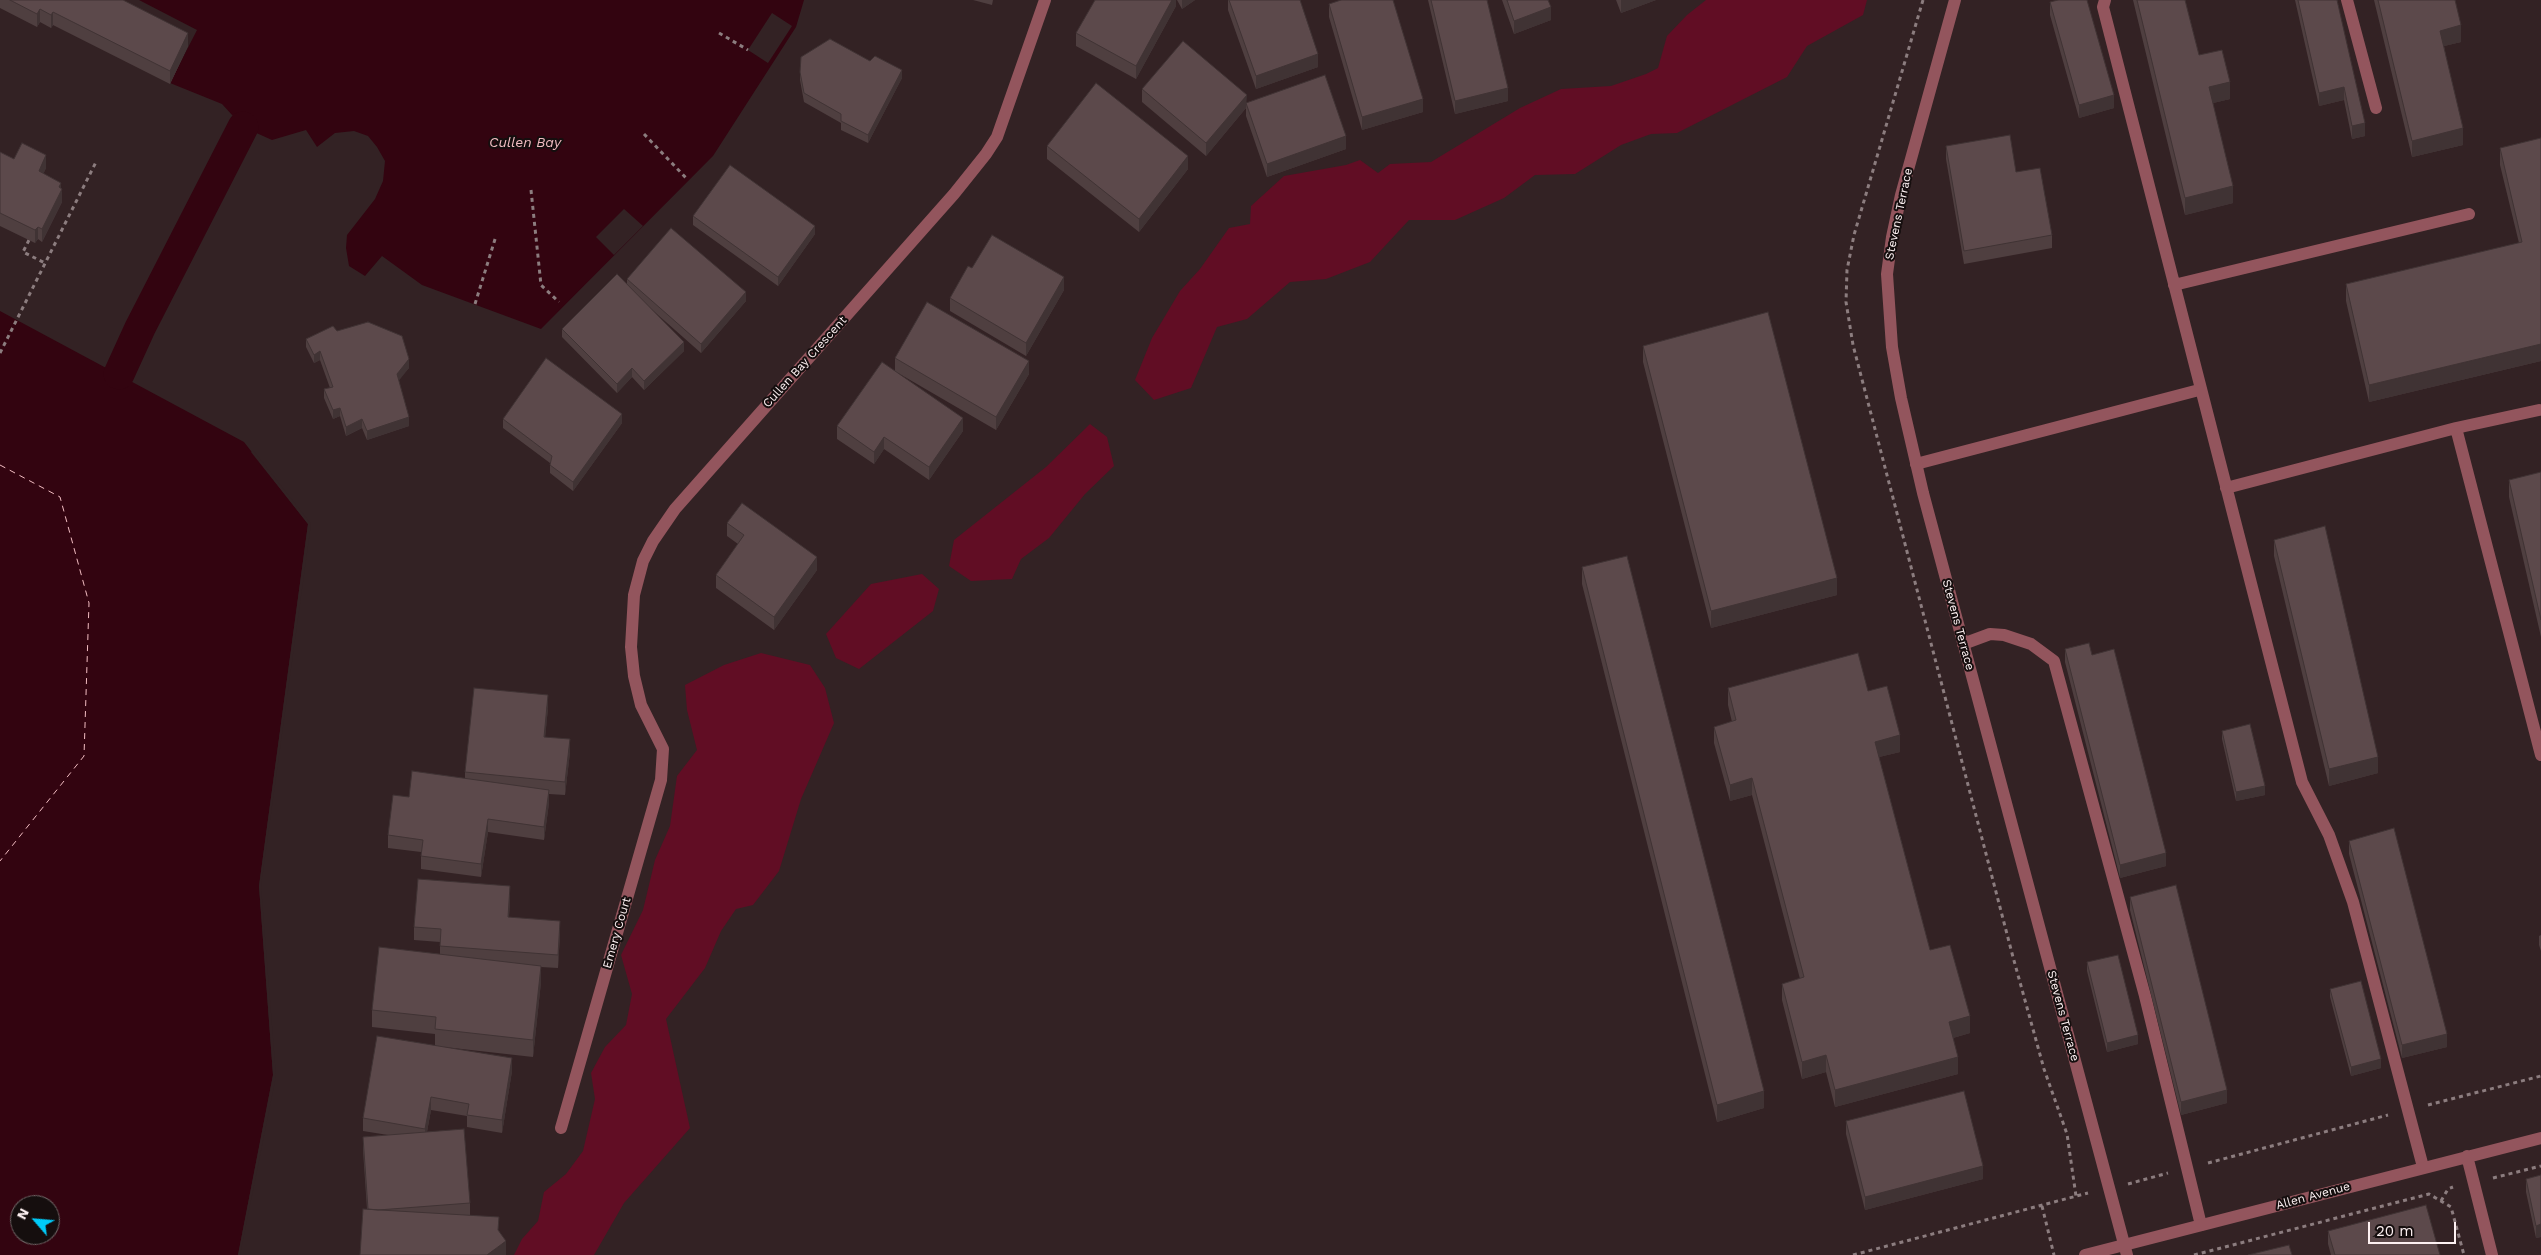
<!DOCTYPE html>
<style>
body{margin:0}
#map{position:relative;width:2541px;height:1255px;overflow:hidden;background:#332224;font-family:"Work Sans",sans-serif}
canvas{display:block}
.north{position:absolute;left:10px;top:1195px;width:50px;height:50px;box-sizing:border-box;background:#150e0e;border:1px solid #726969;border-radius:50%;rotate:297deg;font-size:14px;font-weight:700;line-height:20px;text-align:center;color:#fdf1f2}
.north::after{content:'';display:block;margin:auto;width:18px;height:22px;background:#00cbf9;clip-path:polygon(50% 0,100% 100%,50% 72%,0 100%)}
.scale{position:absolute;left:2368px;top:1222px;width:88px;height:22px;box-sizing:border-box;border:2px solid #fdf1f2;border-top:0;padding-left:6px;font-size:15px;line-height:18px;white-space:nowrap;color:#fdf1f2;-webkit-text-stroke:4px #150e0e;paint-order:stroke}
</style>
<div id="map">
<canvas width="2541" height="1255"></canvas>
<div class="north">N</div>
<div class="scale">20 m</div>
</div>
<script>
const c = document.querySelector('canvas').getContext('2d');
c.lineJoin = 'round';
function paint(path, color) { c.fillStyle = color; c.fill(path, 'evenodd'); }
const toPath = rows => new Path2D(rows.map(r => 'M' + r).join(''));
function stroke(path, color, width, dash) { c.strokeStyle = color; c.lineWidth = width; c.lineCap = dash ? 'butt' : 'round'; c.setLineDash(dash || []); c.stroke(path); }
function write(font, color, halo, rows, align = 'center') {
  c.font = font + ' "Work Sans",sans-serif'; c.lineWidth = 4; c.setLineDash([]); c.textBaseline = 'middle'; c.strokeStyle = halo; c.fillStyle = color; for (const [text, x, y, turn = 0] of rows) {
    c.save(); c.translate(x, y); c.rotate((+turn || 0) * Math.PI / 180); c.textAlign = isNaN(turn) ? turn : align; if (halo) c.strokeText(text, 0, 0); c.fillText(text, 0, 0); c.restore();
  }
}
const green = toPath([
 [1706,0,1867,0,1863,15,1807,46,1787,77,1677,133,1651,134,1621,145,1575,174,1535,175,1504,198,1455,220,1409,220,1370,262,1326,279,1290,282,1247,319,1217,327,1191,388,1154,400,1135,380,1152,338,1180,291,1200,269,1229,228,1250,224,1251,206,1284,176,1346,165,1360,160,1378,173,1390,164,1431,162,1520,108,1561,89,1611,86,1646,74,1658,68,1667,36,1687,15],
 [1090,424,1107,437,1114,466,1085,494,1049,538,1021,559,1012,579,971,581,949,566,954,540,1046,467],
 [922,574,939,589,933,611,859,669,836,658,826,634,871,584],
 [761,653,810,665,825,688,834,723,801,799,779,871,753,905,736,909,721,931,705,968,666,1019,690,1128,624,1203,594,1255,514,1255,522,1239,538,1221,544,1192,566,1174,583,1151,595,1099,591,1073,605,1047,626,1025,632,994,621,955,643,910,655,860,670,826,677,776,697,750,687,710,685,685,724,665]
]);
const water = toPath([
 [139,0,804,0,796,27,713,156,541,329,422,285,382,256,365,276,349,266,346,248,347,235,375,199,383,181,385,161,377,147,368,136,354,131,335,133,317,147,306,130,272,140,243,127,222,104,170,83,197,30],
 [0,311,244,442,308,524,259,886,273,1075,238,1255,0,1255],
 [20,1205,50,1205,50,1235,20,1235]
]);
const pier = toPath([
 [772,13,792,26,768,63,748,50],
 [624,209,643,226,614,255,596,237],
 [253,450,311,524,261,886,276,1076,240,1255,238,1255,273,1075,259,886,308,524,251,452]
]);
const canal = toPath([
 [119,374,140,328,243,127]
]);
const ferry = toPath([
 [0,465,60,497,89,603,84,756,0,861]
]);
const path = toPath([
 [1923,0,1854,235,1847,270,1846,302,1853,345,2013,957,2044,1069,2067,1134,2076,1196],
 [719,33,748,50],
 [644,134,688,180],
 [531,190,541,285,559,302],
 [29,240,23,252,45,263],
 [475,304,496,236],
 [0,353,96,162],
 [2428,1105,2541,1076],
 [2208,1163,2388,1115],
 [2493,1178,2541,1166],
 [2128,1184,2168,1173],
 [2441,1201,2448,1189,2453,1187],
 [2042,1206,2054,1255],
 [1853,1255,2088,1193],
 [2194,1255,2429,1194,2451,1207,2464,1255]
]);
const lane = toPath([
 [2105,0,2103,7,2302,782,2329,835,2353,902,2423,1167],
 [2347,0,2376,108],
 [2174,285,2469,214],
 [2456,428,2541,755],
 [1916,464,2199,390],
 [2226,488,2456,428,2539,410],
 [1963,644,1990,634,2004,635,2031,644,2054,661,2145,996,2201,1225]
]);
const street = toPath([
 [1955,0,1901,195,1892,237,1887,274,1892,347,1901,398,1923,493,2127,1255],
 [561,1128,661,780,663,749,641,705,634,676,631,647,634,595,643,561,653,541,675,509,954,194,986,154,997,137,1045,0],
 [2467,1156,2492,1255],
 [2085,1255,2541,1138]
]);
const wall = toPath([
 [0,0,123,0,188,46,170,84,53,25,51,28,40,22,37,27,0,8],
 [973,0,993,0,992,5],
 [1176,0,1176,6,1136,79,1076,46,1076,33],
 [1177,0,1195,0,1182,9],
 [1228,0,1300,0,1318,67,1256,89,1228,10],
 [1428,0,1487,0,1508,101,1455,114],
 [1502,0,1548,0,1551,20,1514,34],
 [1616,0,1656,0,1621,13],
 [2133,0,2185,0,2199,55,2230,99,2213,103,2233,203,2185,215],
 [2295,0,2337,0,2365,136,2352,139,2344,100,2319,106],
 [2374,0,2455,0,2461,42,2444,46,2463,145,2412,157],
 [2050,2,2114,108,2079,118,2050,15],
 [1329,4,1423,112,1362,130,1329,17],
 [870,61,902,78,868,143,841,130,841,123,804,102,800,80,800,72],
 [1142,89,1247,103,1346,149,1267,177,1246,116,1246,108,1206,156,1142,102],
 [2541,138,2541,361,2369,402,2346,301,2346,284,2519,243,2500,165,2500,148],
 [1047,146,1188,169,1139,232,1047,159],
 [1946,146,2016,172,2052,235,2052,248,1964,264,1946,159],
 [0,152,14,159,46,168,43,174,61,188,62,202,42,242,38,239,35,243,0,226],
 [693,216,815,234,778,286,693,225],
 [972,268,1064,290,1026,356,950,311,950,298],
 [627,279,746,301,701,353,649,307,684,351,644,390,632,377,617,393,562,337,562,329,627,284],
 [337,331,409,368,398,380,409,426,367,440,362,428,346,436,340,416,333,419,324,398,324,389,330,388,320,360,314,363,306,347,306,339],
 [1643,346,1837,595,1711,628,1643,362],
 [895,358,1029,374,996,430,898,373,963,431,929,480,884,449,874,464,837,439,837,426,895,371],
 [503,419,622,423,573,491,550,473,550,463,503,428],
 [2541,472,2541,637,2509,497,2509,480],
 [727,523,817,570,774,630,716,588,716,575,738,544,727,536],
 [2274,540,2378,773,2329,786,2274,556],
 [1582,567,1764,1108,1717,1122,1582,584],
 [2065,649,2166,866,2120,878,2065,662],
 [1728,688,1868,691,1900,752,1879,757,1930,950,1970,1033,1953,1038,1958,1074,1835,1107,1826,1072,1802,1079,1782,1000,1782,984,1800,979,1752,795,1730,801,1714,743,1714,727,1732,722,1728,705],
 [548,708,545,737,570,752,565,795,549,794,549,803,544,840,488,832,481,877,421,869,421,852,388,848,388,835,409,797,465,778,465,772],
 [2222,731,2265,795,2236,801,2222,739],
 [2349,841,2447,1047,2402,1058,2349,854],
 [2130,897,2227,1103,2181,1115,2130,910],
 [510,899,509,918,560,934,558,968,541,967,541,982,533,1057,444,1047,512,1071,502,1133,467,1127,467,1116,431,1110,427,1132,470,1203,470,1215,499,1231,506,1255,367,1209,363,1150,363,1137,388,1135,363,1131,363,1118,435,1045,435,1034,372,1027,372,1010,440,954,440,942,414,940,414,927],
 [2541,935,2541,951,2539,945,2539,936],
 [2087,962,2138,1044,2107,1052,2087,971],
 [2330,989,2381,1068,2351,1076,2330,997],
 [1846,1121,1983,1179,1865,1210,1846,1134],
 [2541,1175,2541,1237,2536,1238,2526,1192,2526,1179],
 [2328,1231,2440,1255,2331,1255,2328,1244]
]);
const shadedWall = toPath([
 [1172,0,1176,0,1176,6,1136,79,1136,66],
 [1182,0,1195,0,1182,9],
 [1621,0,1656,0,1621,13],
 [1551,7,1551,20,1514,34,1514,21],
 [40,9,40,22,37,27,37,14],
 [53,12,53,25,51,28,51,15],
 [2461,25,2461,42,2440,47,2440,31],
 [188,33,188,46,170,84,170,71],
 [1318,54,1318,67,1256,89,1256,76],
 [902,70,902,78,868,143,868,135],
 [2230,82,2230,99,2209,104,2209,87],
 [2344,87,2344,100,2319,106,2319,93],
 [1508,88,1508,101,1455,114,1455,101],
 [1247,95,1246,108,1206,156,1206,143],
 [2114,95,2114,108,2079,118,2079,105],
 [1423,99,1423,112,1362,130,1362,117],
 [2365,123,2365,136,2352,139,2352,126],
 [2463,128,2463,145,2412,157,2412,141],
 [1346,136,1346,149,1267,177,1267,164],
 [46,155,46,168,39,184,39,171],
 [1188,156,1188,169,1139,232,1139,219],
 [61,183,61,192,62,189,62,202,42,242,42,229],
 [2233,186,2233,203,2185,215,2185,198],
 [815,226,815,234,778,286,778,277],
 [38,227,38,239,35,243,35,230],
 [1064,277,1064,290,1026,356,1026,343],
 [746,292,746,301,701,353,701,344],
 [684,342,684,351,644,390,644,381],
 [2541,344,2541,361,2369,402,2369,385],
 [320,351,320,360,314,363,314,355],
 [409,359,409,368,397,383,397,374],
 [1029,361,1029,374,996,430,996,417],
 [632,368,632,377,617,393,617,384],
 [340,408,340,416,333,419,333,410],
 [622,414,622,423,573,491,573,482],
 [409,417,409,426,367,440,367,431],
 [963,418,963,431,929,480,929,467],
 [362,419,362,428,346,436,346,427],
 [884,437,884,449,874,464,874,452],
 [817,557,817,570,774,630,774,617],
 [1837,578,1837,595,1711,628,1711,611],
 [548,695,548,708,544,750,544,737],
 [1900,735,1900,752,1875,758,1875,742],
 [570,739,570,752,565,795,565,782],
 [2378,757,2378,773,2329,786,2329,769],
 [1752,778,1752,795,1730,801,1730,785],
 [2265,786,2265,795,2236,801,2236,792],
 [549,790,549,803,544,840,544,827],
 [488,819,488,832,481,877,481,864],
 [2166,853,2166,866,2120,878,2120,865],
 [510,886,510,899,508,930,508,917],
 [560,921,560,934,558,968,558,955],
 [541,966,541,982,533,1057,533,1040],
 [1970,1016,1970,1033,1949,1039,1949,1022],
 [2447,1034,2447,1047,2402,1058,2402,1045],
 [2138,1035,2138,1044,2107,1052,2107,1043],
 [1826,1055,1826,1072,1802,1079,1802,1062],
 [1958,1057,1958,1074,1835,1107,1835,1090],
 [512,1058,512,1071,502,1133,502,1120],
 [2381,1059,2381,1068,2351,1076,2351,1067],
 [2227,1090,2227,1103,2181,1115,2181,1102],
 [1764,1091,1764,1108,1717,1122,1717,1105],
 [431,1097,431,1110,425,1142,425,1129],
 [1983,1166,1983,1179,1865,1210,1865,1197],
 [2541,1224,2541,1237,2536,1238,2536,1226],
 [506,1241,506,1255,487,1255]
]);
const building = toPath([
 [10,0,123,0,188,33,170,71,53,12,51,15,40,9,37,14,10,0],
 [1095,0,1172,0,1136,66,1076,33,1095,0],
 [1229,0,1300,0,1318,54,1256,76,1229,0],
 [1341,0,1393,0,1423,99,1362,117,1329,4,1341,0],
 [1431,0,1487,0,1508,88,1455,101,1431,0],
 [1507,0,1548,0,1551,7,1514,21,1507,0],
 [2058,0,2087,0,2114,95,2079,105,2050,2,2058,0],
 [2137,0,2185,0,2199,55,2222,50,2230,82,2209,87,2233,186,2185,198,2137,0],
 [2298,0,2337,0,2365,123,2352,126,2344,87,2319,93,2298,0],
 [2378,0,2455,0,2461,25,2440,31,2463,128,2412,141,2378,0],
 [830,39,870,61,875,56,902,70,868,135,841,121,841,114,804,93,800,72,801,57,830,39],
 [1183,41,1247,95,1206,143,1142,89,1183,41],
 [1325,75,1346,136,1267,164,1246,103,1325,75],
 [1096,83,1188,156,1139,219,1047,146,1096,83],
 [2010,135,2016,172,2040,168,2052,235,1964,251,1946,146,2010,135],
 [2541,138,2541,344,2369,385,2346,284,2522,242,2500,148,2541,138],
 [22,143,46,155,39,171,61,183,59,187,62,189,42,229,38,227,35,230,0,213,0,152,14,159,22,143],
 [730,165,815,226,778,277,693,216,730,165],
 [671,228,746,292,701,344,627,279,671,228],
 [992,235,1064,277,1026,343,950,298,968,266,972,268,992,235],
 [617,274,684,342,644,381,632,368,617,384,562,329,617,274],
 [927,302,1029,361,996,417,895,358,927,302],
 [1768,312,1837,578,1711,611,1643,346,1768,312],
 [368,322,402,336,409,359,397,374,409,417,367,431,362,419,346,427,340,408,333,410,324,389,333,387,320,351,314,355,306,339,333,326,337,331,368,322],
 [546,358,622,414,573,482,550,465,552,456,503,419,546,358],
 [882,362,963,418,929,467,884,437,874,452,837,426,882,362],
 [2541,472,2541,620,2509,480,2541,472],
 [742,503,817,557,774,617,716,575,744,535,727,523,742,503],
 [2325,526,2378,757,2329,769,2274,540,2325,526],
 [1627,556,1764,1091,1717,1105,1582,567,1627,556],
 [2089,643,2092,655,2114,649,2166,853,2120,865,2065,649,2089,643],
 [1858,653,1868,691,1887,686,1900,735,1875,742,1930,950,1950,945,1970,1016,1949,1022,1958,1057,1835,1090,1826,1055,1802,1062,1782,984,1804,977,1752,778,1730,785,1714,727,1736,720,1728,688,1858,653],
 [474,688,548,695,544,737,570,739,565,782,465,772,474,688],
 [2250,724,2265,786,2236,792,2222,731,2250,724],
 [412,771,549,790,544,827,488,819,481,864,421,856,423,840,388,835,393,795,409,797,412,771],
 [2394,828,2447,1034,2402,1045,2349,841,2394,828],
 [418,879,510,886,508,917,560,921,558,955,440,946,441,929,414,927,418,879],
 [2176,885,2227,1090,2181,1102,2130,897,2176,885],
 [379,947,541,966,533,1040,435,1029,436,1017,372,1010,379,947],
 [2118,955,2138,1035,2107,1043,2087,962,2118,955],
 [2361,981,2381,1059,2351,1067,2330,989,2361,981],
 [377,1036,512,1058,502,1120,467,1115,469,1104,431,1097,425,1129,363,1118,377,1036],
 [1964,1091,1983,1166,1865,1197,1846,1121,1964,1091],
 [464,1129,470,1203,378,1210,368,1209,363,1137,464,1129],
 [2541,1175,2541,1224,2536,1226,2526,1179,2541,1175],
 [2426,1205,2440,1255,2335,1255,2328,1231,2426,1205],
 [363,1209,499,1217,498,1230,506,1241,487,1255,360,1255,363,1209],
 [2289,1245,2292,1255,2248,1255,2289,1245]
]);
const streetNames = [
 ["Stevens Terrace",1899,214,-78],
 ["Cullen Bay Crescent",805,362,-48],
 ["Stevens Terrace",1958,625,75],
 ["Emery Court",617,933,-74],
 ["Stevens Terrace",2063,1016,75],
 ["Allen Avenue",2313,1196,-15]
];
const waterNames = [
 ["Cullen Bay",525,143]
];
paint(green, '#610d24');
paint(water, '#330410');
paint(pier, '#332224');
stroke(canal, '#330410', 31);
stroke(ferry, '#f2bdc2', 1, [6, 5]);
stroke(path, '#8c7d7f', 3, [4, 4]);
stroke(lane, '#93555d', 12);
stroke(street, '#93555d', 12);
paint(wall, '#4f3f40');
paint(shadedWall, '#403334');
paint(building, '#5c494b');
stroke(building, '#403334', 1);
write('12px', '#fdf1f2', '#150e0e', streetNames);
write('italic 14px', '#f2bdc2', '#150e0e', waterNames);
</script>
